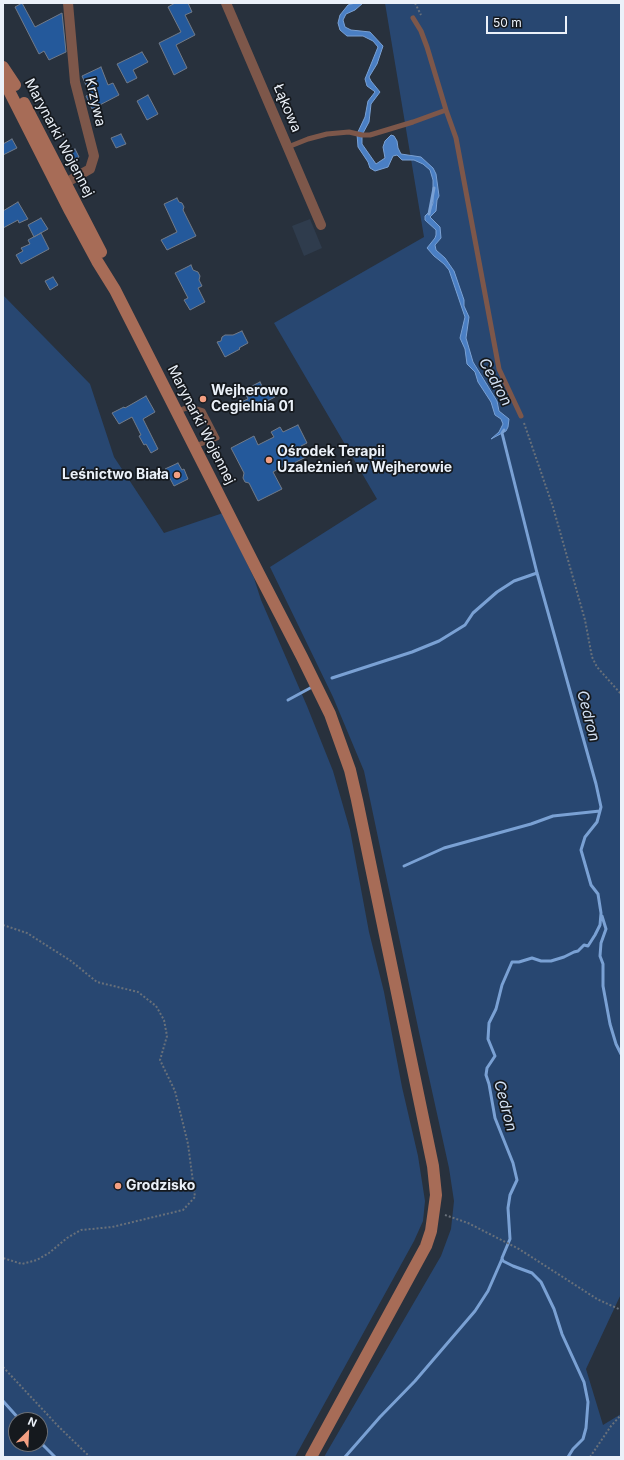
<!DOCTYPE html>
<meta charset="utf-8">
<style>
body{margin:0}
#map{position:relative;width:624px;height:1460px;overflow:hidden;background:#28313d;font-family:Inter,sans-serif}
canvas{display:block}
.frame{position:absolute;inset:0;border:4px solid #ebf1f9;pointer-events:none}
.north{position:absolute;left:8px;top:1412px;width:40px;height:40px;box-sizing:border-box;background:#15191e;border:1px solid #6b6f76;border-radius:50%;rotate:24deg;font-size:11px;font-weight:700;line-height:16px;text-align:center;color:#ebf1f9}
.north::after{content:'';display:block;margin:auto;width:14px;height:18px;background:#f39f82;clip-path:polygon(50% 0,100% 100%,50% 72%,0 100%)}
.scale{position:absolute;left:486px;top:16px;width:81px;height:18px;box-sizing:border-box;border:2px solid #ebf1f9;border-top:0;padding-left:5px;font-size:12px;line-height:14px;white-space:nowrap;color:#ebf1f9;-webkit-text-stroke:3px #15191e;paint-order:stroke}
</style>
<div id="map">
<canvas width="624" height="1460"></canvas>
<div class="frame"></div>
<div class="north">N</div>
<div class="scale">50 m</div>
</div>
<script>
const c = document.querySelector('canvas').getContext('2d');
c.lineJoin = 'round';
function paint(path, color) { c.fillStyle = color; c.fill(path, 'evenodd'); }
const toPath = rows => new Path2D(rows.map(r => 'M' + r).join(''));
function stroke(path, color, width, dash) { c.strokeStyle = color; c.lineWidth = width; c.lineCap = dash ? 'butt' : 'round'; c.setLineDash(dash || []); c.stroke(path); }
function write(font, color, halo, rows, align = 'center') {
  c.font = font + ' Inter,sans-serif'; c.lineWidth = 3.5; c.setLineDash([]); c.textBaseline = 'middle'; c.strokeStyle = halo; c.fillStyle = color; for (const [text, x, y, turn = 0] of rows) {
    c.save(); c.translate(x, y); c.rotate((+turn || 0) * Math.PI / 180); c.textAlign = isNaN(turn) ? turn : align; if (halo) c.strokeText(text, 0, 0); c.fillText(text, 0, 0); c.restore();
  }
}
const built = toPath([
 [310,219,322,248,304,256,292,226]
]);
const green = toPath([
 [385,3,621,3,621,1294,586,1369,603,1425,621,1414,621,1457,324,1457,441,1256,451,1229,454,1201,449,1168,419,1032,364,771,333,697,270,567,377,499,274,323,424,237],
 [3,295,90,384,114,457,164,533,223,513,254,578,261,600,307,706,333,771,350,830,369,932,384,992,402,1087,418,1156,425,1201,423,1221,414,1241,295,1457,3,1457],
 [16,1420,40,1420,40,1444,16,1444]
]);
const water = toPath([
 [355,3,363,3,355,10,346,14,343,20,345,27,351,30,370,32,383,46,377,64,369,77,371,81,380,92,371,104,369,122,362,135,362,144,376,164,385,158,383,147,385,141,391,135,394,136,397,141,398,148,401,154,421,157,433,168,436,174,439,196,437,200,436,211,430,217,440,227,441,238,435,245,436,250,445,258,454,271,464,300,464,306,469,317,466,338,473,362,497,401,499,411,509,419,508,427,506,431,491,439,499,432,503,424,501,419,495,415,491,402,478,382,475,372,467,364,465,349,460,338,465,317,449,270,444,264,434,256,427,248,435,238,436,235,436,230,425,220,425,216,430,211,433,203,433,180,430,170,423,164,414,160,402,160,397,155,393,156,388,167,375,171,370,168,368,162,358,147,357,134,365,117,368,101,375,92,374,91,367,86,365,79,378,47,373,41,363,36,347,36,340,30,338,23,340,15,348,5,355,3]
]);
const stream = toPath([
 [429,214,434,188],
 [504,430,502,433,537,573,596,784,601,807,597,822,585,837,581,850,591,885,598,894,601,913,600,925,595,935,588,946,584,945,578,951,574,952,564,957,551,961,541,961,532,958,519,962,512,962,502,985,496,1009,489,1023,488,1039,495,1056,487,1068,486,1075,489,1084,495,1118,513,1163,517,1180,510,1195,508,1208,510,1239,502,1258,503,1261,513,1266,532,1273,541,1282,554,1309,562,1334,584,1382,588,1402,586,1428,583,1439,573,1449,568,1457],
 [332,678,412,652,439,641,465,625,473,613,497,592,514,581,537,573],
 [288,700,312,687],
 [404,866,444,848,531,824,553,816,600,811],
 [602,916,606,929,601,943,600,956,603,964,603,986,610,1024,616,1044,621,1054],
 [3,1401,20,1420],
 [40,1442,55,1457],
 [345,1457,380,1417,415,1381,475,1311,488,1291,502,1259]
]);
const building = toPath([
 [22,3,35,27,62,13,66,52,49,60,44,51,39,54,15,7,22,3],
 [175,3,188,3,192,12,185,15,195,35,176,45,187,68,174,75,159,43,181,32,168,7,175,3],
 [142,52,148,62,133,70,137,78,127,83,117,64,142,52],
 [101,67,108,85,113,83,119,95,92,109,86,96,90,94,82,76,101,67],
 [148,95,158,114,147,120,137,101,148,95],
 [121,134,126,144,116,148,111,138,121,134],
 [12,139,17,148,3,155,3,144,12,139],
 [75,149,79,157,71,161,67,153,75,149],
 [177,198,179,202,182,203,184,207,183,210,196,236,167,250,161,240,177,232,164,204,177,198],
 [18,202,28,219,19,223,18,220,3,228,3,211,18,202],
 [41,218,48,229,34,237,28,225,41,218],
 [41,233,49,249,21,264,16,255,23,251,21,248,30,244,28,240,41,233],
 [191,265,193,270,198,272,200,276,199,280,202,286,198,288,205,302,190,310,184,300,188,298,175,273,191,265],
 [53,277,58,285,50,290,45,281,53,277],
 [242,331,248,343,239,348,240,349,225,357,217,342,221,341,222,337,225,335,233,335,242,331],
 [260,382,265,392,272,389,275,397,246,412,241,402,248,399,244,390,260,382],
 [146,396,155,412,143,419,158,449,151,453,146,444,144,445,139,436,141,435,132,417,119,424,112,413,124,407,125,408,146,396],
 [298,425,307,443,301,446,306,457,290,465,289,463,273,472,282,489,258,501,249,483,245,482,243,478,244,473,231,448,254,436,258,445,274,437,271,432,280,427,283,432,298,425],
 [178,463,182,470,184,469,188,479,174,486,165,469,178,463]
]);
const path = toPath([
 [415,3,421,15],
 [524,423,553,507,585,620,592,657,597,667,621,694],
 [3,925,27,933,71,961,97,982,138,992,156,1006,164,1020,167,1036,160,1060,175,1091,188,1144,195,1197,183,1210,112,1227,81,1230,67,1238,49,1253,37,1260,22,1264,3,1258],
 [445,1215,468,1223,519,1249,597,1299,621,1310],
 [3,1367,59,1427,90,1457],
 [590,1457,611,1426,621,1415]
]);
const lane = toPath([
 [413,18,421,31,427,47,446,110,456,138,499,369,521,416],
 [288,147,308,139,327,134,349,132,362,135,370,135,413,122,446,110],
 [177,411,190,407,203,411,217,438,195,446]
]);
const street = toPath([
 [226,3,321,225],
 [60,186,90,169,94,156,75,82,68,3]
]);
const secondary = toPath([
 [3,67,15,85],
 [3,79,70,211,97,261,115,290,259,574,302,657,330,714,350,770,357,800,433,1166,436,1195,431,1231,426,1246,311,1457],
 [24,103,101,252]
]);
const markers = [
 [203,399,4,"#f39f82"],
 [269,460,4,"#f39f82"],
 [177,475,4,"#f39f82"],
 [118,1186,4,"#f39f82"]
];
const streetNames = [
 ["Krzywa",95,102,77],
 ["Łąkowa",287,108,67],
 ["Marynarki Wojennej",59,138,62],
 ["Marynarki Wojennej",201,425,63]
];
const poiNames = [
 ["Wejherowo",211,391],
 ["Cegielnia 01",211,407],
 ["Ośrodek Terapii",277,452],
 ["Uzależnień w Wejherowie",277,468],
 ["Leśnictwo Biała",169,475,"right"],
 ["Grodzisko",126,1186]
];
const waterNames = [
 ["Cedron",495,382,61],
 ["Cedron",588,716,75],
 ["Cedron",505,1106,75]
];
paint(built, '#2f3c4d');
paint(green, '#284771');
paint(water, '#4a7fc4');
stroke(water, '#7aa1d4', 1);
stroke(stream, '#7aa1d4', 3);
paint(building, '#24599b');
stroke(building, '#717b8a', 1);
stroke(path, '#68707a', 2, [2, 2]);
stroke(lane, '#7d574a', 5);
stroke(street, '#7d574a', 10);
stroke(secondary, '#a76c57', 12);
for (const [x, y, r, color] of markers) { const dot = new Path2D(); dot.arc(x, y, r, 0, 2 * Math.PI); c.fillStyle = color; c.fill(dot); stroke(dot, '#15191e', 1.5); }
write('14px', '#ebf1f9', '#15191e', streetNames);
write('bold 14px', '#ebf1f9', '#15191e', poiNames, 'left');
write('italic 15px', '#d4e2f5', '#15191e', waterNames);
</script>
